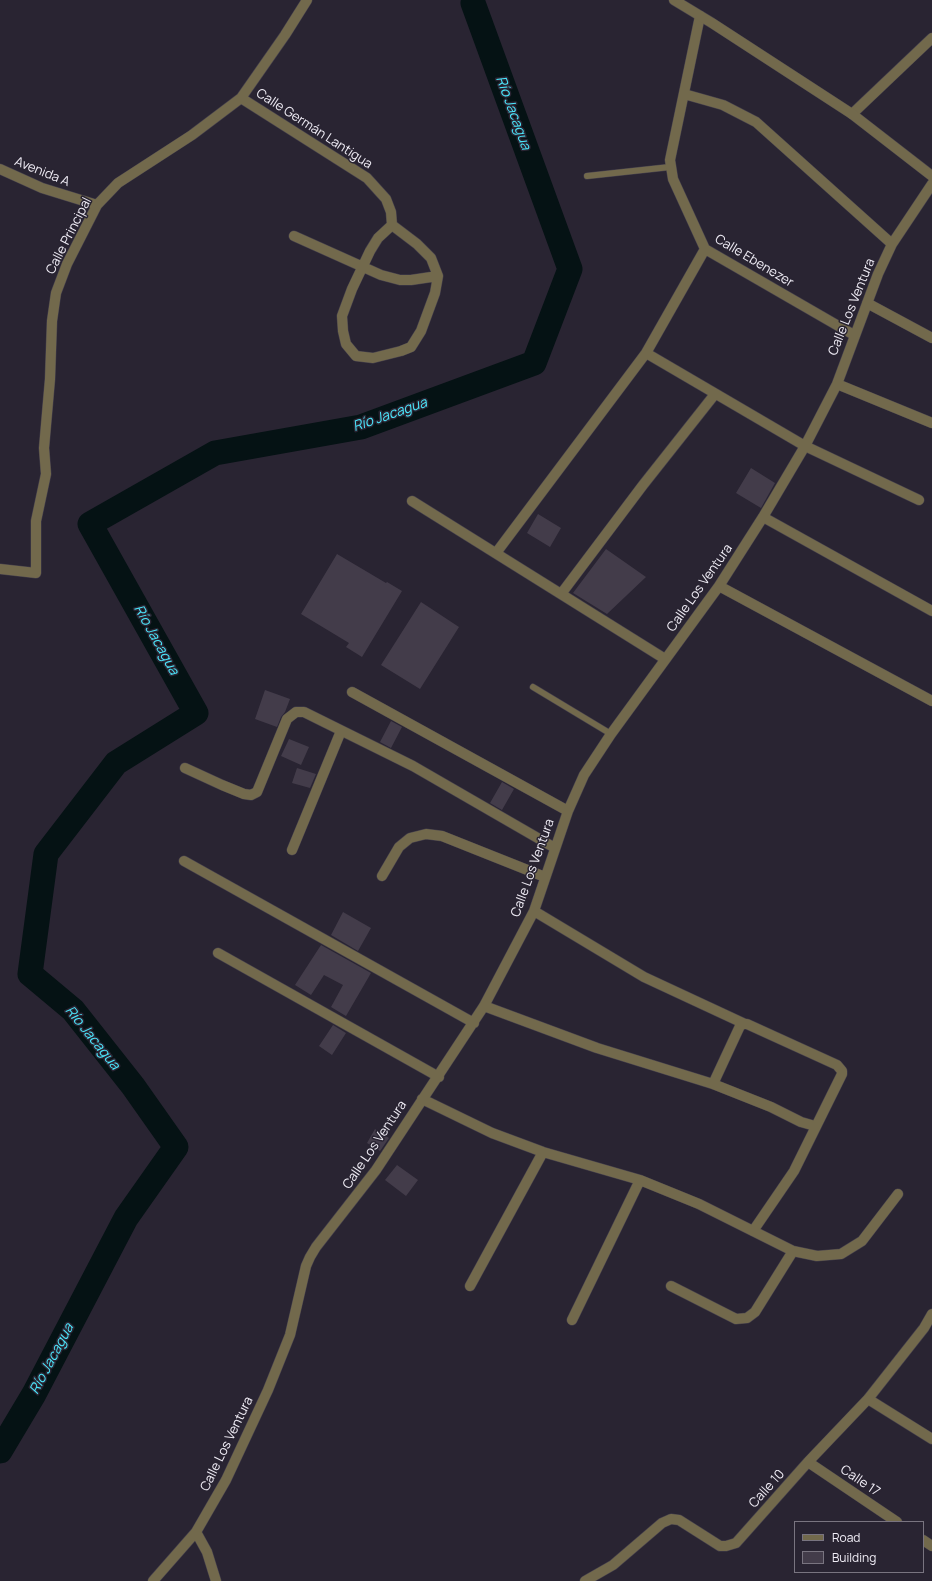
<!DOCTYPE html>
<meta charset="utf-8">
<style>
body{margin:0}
#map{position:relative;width:932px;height:1581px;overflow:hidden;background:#292432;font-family:Manrope,sans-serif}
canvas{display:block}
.legend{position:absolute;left:794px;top:1521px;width:130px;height:52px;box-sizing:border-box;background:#292432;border:1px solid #797480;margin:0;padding:5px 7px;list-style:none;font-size:12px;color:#f0edf6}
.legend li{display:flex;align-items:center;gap:8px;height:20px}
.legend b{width:20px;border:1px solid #797480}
</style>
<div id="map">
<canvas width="932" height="1581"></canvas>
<ul class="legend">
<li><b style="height:5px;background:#72694c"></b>Road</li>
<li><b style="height:11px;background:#433c4a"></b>Building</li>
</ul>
</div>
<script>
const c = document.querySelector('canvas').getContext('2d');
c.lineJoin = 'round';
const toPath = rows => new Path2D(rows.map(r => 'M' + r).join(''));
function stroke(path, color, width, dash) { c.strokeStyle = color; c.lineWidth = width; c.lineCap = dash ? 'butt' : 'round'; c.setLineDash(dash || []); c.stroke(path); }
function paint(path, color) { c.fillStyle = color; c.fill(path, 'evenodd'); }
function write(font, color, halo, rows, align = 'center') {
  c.font = font + ' Manrope,sans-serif'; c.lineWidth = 3; c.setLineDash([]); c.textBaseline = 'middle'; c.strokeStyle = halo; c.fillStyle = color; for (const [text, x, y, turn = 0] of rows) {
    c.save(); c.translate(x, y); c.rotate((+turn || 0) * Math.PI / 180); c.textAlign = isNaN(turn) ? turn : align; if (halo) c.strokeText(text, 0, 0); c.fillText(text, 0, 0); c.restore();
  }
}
const river = toPath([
 [0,1451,34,1394,126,1218,176,1147,133,1086,73,1010,30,974,46,854,116,763,196,713,90,524,215,453,361,427,534,363,570,269,473,3]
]);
const building = toPath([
 [751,468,775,483,761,508,736,493],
 [538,514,561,528,550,547,527,533],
 [606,549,646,577,607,614,573,593],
 [337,554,386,583,387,582,402,591,362,657,346,647,349,643,301,614],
 [421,602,459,627,420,689,381,665],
 [265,690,290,699,285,712,281,717,277,727,255,719],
 [391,721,402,727,391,748,380,742],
 [289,739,309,747,301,765,281,756],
 [297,768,316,774,310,788,292,783],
 [502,782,514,789,502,810,490,803],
 [343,912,371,928,358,951,331,935],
 [321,945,371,973,346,1016,331,1007,343,985,324,975,311,995,295,985],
 [333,1025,346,1033,332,1055,319,1046],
 [375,1129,389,1138,380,1151,367,1143],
 [397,1165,418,1180,406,1196,385,1180]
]);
const service = toPath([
 [587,176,670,167],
 [533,687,611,734]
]);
const minor = toPath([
 [700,16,670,160,673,179,705,249,854,335],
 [684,94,723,105,756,122,892,244],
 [241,98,367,178,386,199,391,212,392,225,378,238,370,251,352,289,342,316,343,331,346,344,356,356,373,358,401,351,411,347,421,331,435,293,438,276,431,258,417,244,392,225],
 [852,114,932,38],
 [0,169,42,188,97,205],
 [294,236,381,275,400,280,411,280,438,276],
 [867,303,932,338],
 [646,353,805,446,919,500],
 [837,384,932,423],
 [412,501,665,659],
 [763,517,932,611],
 [496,553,646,353,705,249],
 [0,569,36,573,36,521,46,474,44,448,50,379,52,321,56,293,67,264,97,205,118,183,192,135,241,98,285,35,307,0],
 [719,586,932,701],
 [561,594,643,485,715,394],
 [352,692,568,811],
 [185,768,222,785,244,794,251,795,257,792,287,719,296,712,304,712,413,766,555,848],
 [292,850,341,731],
 [184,861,474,1023],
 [382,876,399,847,410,838,426,834,442,836,545,877],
 [534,911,644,977,745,1024],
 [218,953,439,1077],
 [484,1006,597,1048,713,1084,771,1107,801,1122,815,1126],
 [713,1084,740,1026,743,1024,747,1024,837,1065,842,1071,842,1074,794,1171,753,1231],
 [422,1099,492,1133,543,1152,640,1180,699,1204,793,1251,817,1256,841,1254,862,1241,898,1194],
 [470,1286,543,1152],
 [671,1286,736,1319,747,1318,755,1312,793,1251],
 [572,1320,640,1180],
 [868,1399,932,1439],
 [808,1462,897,1522],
 [196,1532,207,1552,216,1581],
 [923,1540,932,1546],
 [153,1581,196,1532,226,1480,268,1390,290,1335,306,1266,310,1257,316,1247,376,1170,484,1006,534,911,568,811,584,775,611,734,719,586,763,517,805,446,837,384,878,274,892,244,932,184],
 [585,1581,613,1565,662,1523,671,1519,679,1520,720,1546,726,1546,736,1543,808,1462,868,1399,924,1328,932,1314]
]);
const tertiary = toPath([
 [674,0,712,23,852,114,932,176]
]);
const streetNames = [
 ["Calle Germán Lantigua",314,129,33],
 ["Avenida A",42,172,22],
 ["Calle Principal",69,236,-63],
 ["Calle Ebenezer",754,261,31],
 ["Calle Los Ventura",852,307,-68],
 ["Calle Los Ventura",700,588,-55],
 ["Calle Los Ventura",533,868,-70],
 ["Calle Los Ventura",375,1145,-56],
 ["Calle Los Ventura",227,1444,-64],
 ["Calle 17",860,1481,34],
 ["Calle 10",767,1489,-48]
];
const waterNames = [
 ["Río Jacagua",513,113,70],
 ["Río Jacagua",390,415,-19],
 ["Río Jacagua",156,640,61],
 ["Río Jacagua",92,1038,51],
 ["Río Jacagua",52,1359,-62]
];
stroke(river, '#051214', 25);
paint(building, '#433c4a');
stroke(service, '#45404d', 7);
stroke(minor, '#45404d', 11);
stroke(tertiary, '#45404d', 11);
stroke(service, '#72694c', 6);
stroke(minor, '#72694c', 10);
stroke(tertiary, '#72694c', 10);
write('13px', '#f0edf6', '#292432', streetNames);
write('italic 14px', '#4be6fb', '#292432', waterNames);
</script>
